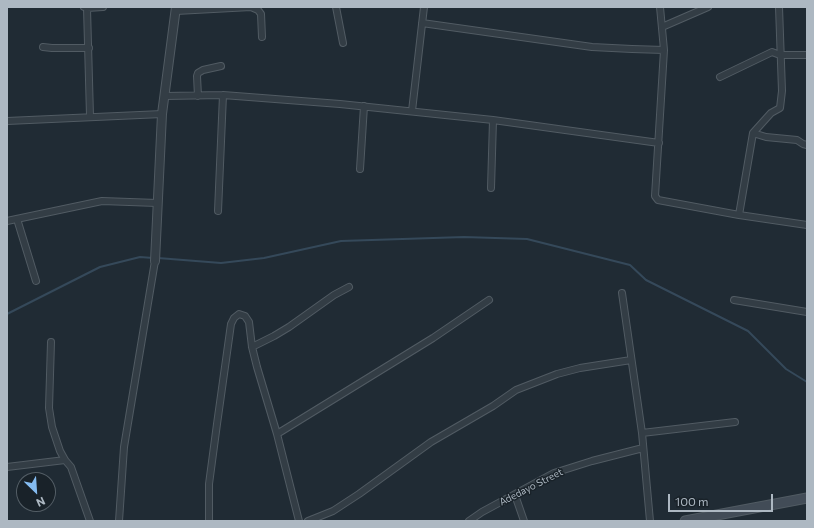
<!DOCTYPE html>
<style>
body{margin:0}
#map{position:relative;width:814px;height:528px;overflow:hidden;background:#202b34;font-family:Commissioner,sans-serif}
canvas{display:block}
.frame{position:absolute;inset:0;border:8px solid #adb8c2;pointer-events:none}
.north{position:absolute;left:16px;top:472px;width:40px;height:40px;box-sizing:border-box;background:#192229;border:1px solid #545e66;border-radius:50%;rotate:155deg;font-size:11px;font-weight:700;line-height:16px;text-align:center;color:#adb8c2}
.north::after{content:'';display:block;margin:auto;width:14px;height:18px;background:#84bbf0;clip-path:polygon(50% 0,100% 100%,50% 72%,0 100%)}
.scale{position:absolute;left:668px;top:494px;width:105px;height:18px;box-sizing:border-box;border:2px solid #adb8c2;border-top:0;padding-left:5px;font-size:12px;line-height:14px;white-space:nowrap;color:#adb8c2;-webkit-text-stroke:3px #192229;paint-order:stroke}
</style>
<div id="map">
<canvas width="814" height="528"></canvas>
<div class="frame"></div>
<div class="north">N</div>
<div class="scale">100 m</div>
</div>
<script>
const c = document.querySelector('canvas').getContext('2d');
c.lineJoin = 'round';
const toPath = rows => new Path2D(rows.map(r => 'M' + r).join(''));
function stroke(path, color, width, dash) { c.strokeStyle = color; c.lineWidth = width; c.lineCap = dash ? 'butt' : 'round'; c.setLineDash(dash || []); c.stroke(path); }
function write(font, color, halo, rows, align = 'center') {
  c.font = font + ' Commissioner,sans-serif'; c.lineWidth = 3; c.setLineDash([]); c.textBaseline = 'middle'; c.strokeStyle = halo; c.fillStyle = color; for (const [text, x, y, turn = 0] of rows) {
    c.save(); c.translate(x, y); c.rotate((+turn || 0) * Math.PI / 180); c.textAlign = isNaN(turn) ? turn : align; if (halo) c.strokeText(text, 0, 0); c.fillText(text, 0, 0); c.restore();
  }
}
const stream = toPath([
 [158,258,221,263,264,258,341,241,464,237,527,239,630,265,646,280,748,331,786,369,807,382],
 [7,314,100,267,140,257,153,258]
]);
const minor = toPath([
 [84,7,87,8,103,7],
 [336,7,343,43],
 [660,7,664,50,655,196,658,200,739,215,807,225],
 [87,8,90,116],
 [176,11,251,7,258,10,261,14,262,37],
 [422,23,592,47,632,49,664,50],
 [662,27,708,7],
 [43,47,52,48,89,48],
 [720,77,772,52,780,55,807,55],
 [165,96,223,95,340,104,493,120,659,143],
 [198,96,197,76,198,73,203,70,221,66],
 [412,111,424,7],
 [7,121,162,114],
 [753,133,766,137,797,140,803,144,807,145],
 [360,169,364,106],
 [491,188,493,120],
 [218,211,223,95],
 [739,215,753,133,771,113,780,108,782,91,779,7],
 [17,219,36,281],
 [7,221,102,201,157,203],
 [622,293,642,433,650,521],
 [734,300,807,312],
 [51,342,49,408,52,427,60,451,65,460,71,467,90,521],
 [252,347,274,336,289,327,334,295,349,287],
 [642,433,735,422],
 [277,434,433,338,489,300],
 [7,467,65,460],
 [515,495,524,521],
 [119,521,124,447,155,261],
 [209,521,209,484,217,424,231,324,234,318,239,314,245,316,249,322,252,347,257,367,277,434,299,521],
 [308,521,333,511,359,494,431,442,493,406,516,390,557,374,580,368,631,360],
 [469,521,482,512,554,473,592,461,643,448]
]);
const tertiary = toPath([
 [155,261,162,114,176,7]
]);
const secondary = toPath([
 [685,521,807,498]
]);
const streetNames = [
 ["Adedayo Street",531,487,-27]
];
stroke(stream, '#35495a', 2);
stroke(minor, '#515b63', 8);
stroke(tertiary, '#515b63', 10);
stroke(secondary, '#515b63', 11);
stroke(minor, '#333d45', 6);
stroke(tertiary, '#333d45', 8);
stroke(secondary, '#424c57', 9);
write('10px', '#adb8c2', '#192229', streetNames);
</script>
